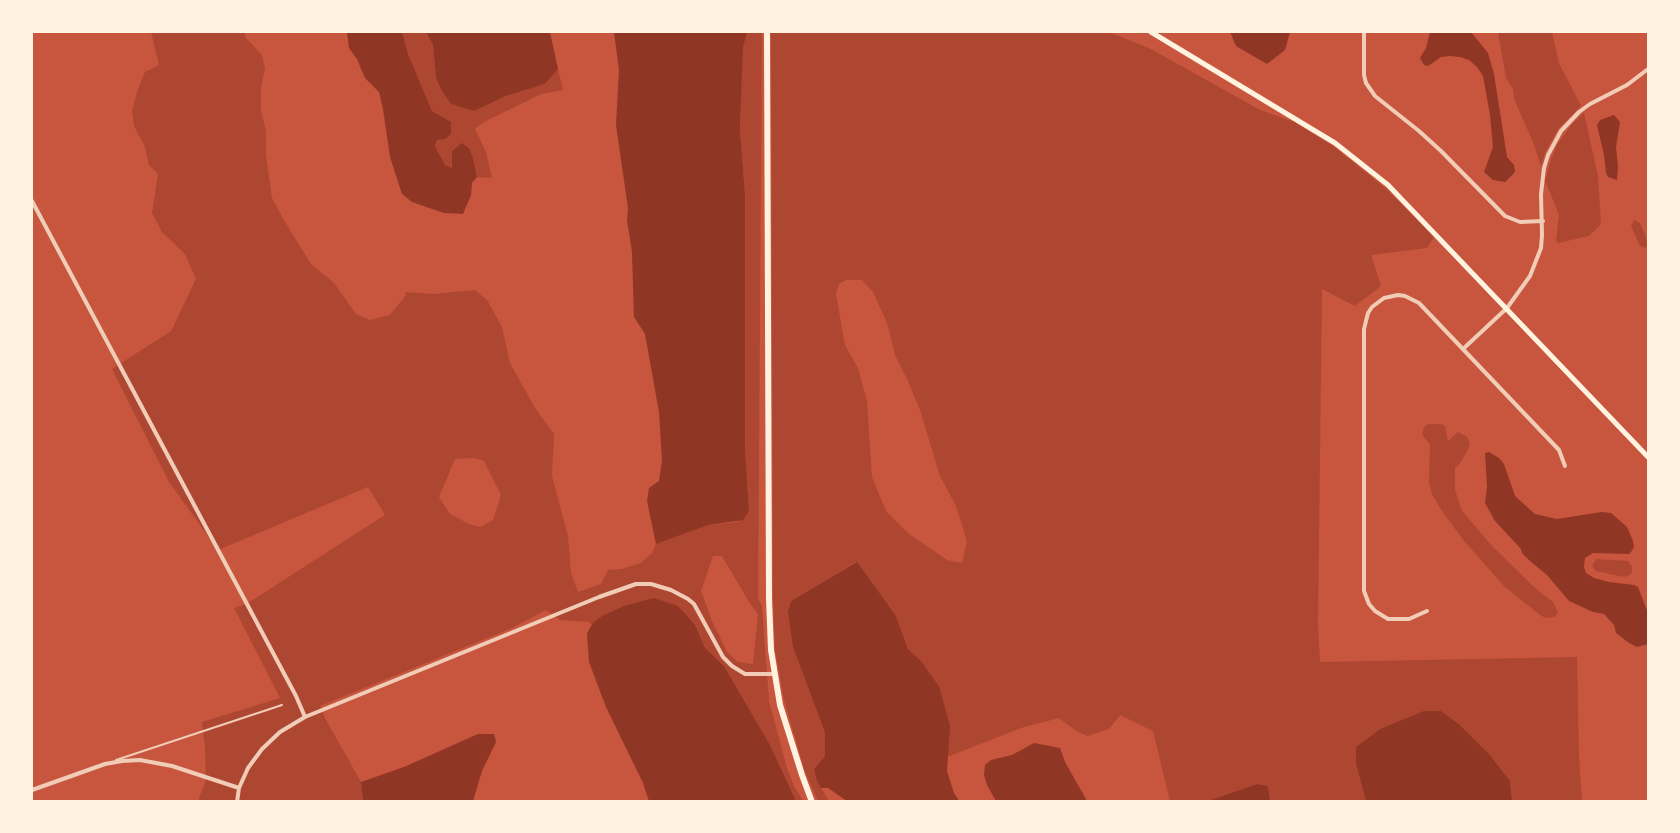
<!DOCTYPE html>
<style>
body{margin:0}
#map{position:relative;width:1680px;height:833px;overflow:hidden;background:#c8553d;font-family:Literata,serif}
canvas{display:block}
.frame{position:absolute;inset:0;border:33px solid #fff3e0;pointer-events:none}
</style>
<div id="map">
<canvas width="1680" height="833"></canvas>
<div class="frame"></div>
</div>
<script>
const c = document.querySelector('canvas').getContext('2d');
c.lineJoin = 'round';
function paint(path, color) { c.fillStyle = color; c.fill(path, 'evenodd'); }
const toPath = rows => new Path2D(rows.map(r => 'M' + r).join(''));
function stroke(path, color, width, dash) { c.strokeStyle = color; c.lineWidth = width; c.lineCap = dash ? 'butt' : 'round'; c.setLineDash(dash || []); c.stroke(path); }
const green = toPath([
 [151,32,245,32,245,37,262,55,265,69,261,87,261,111,266,131,266,154,272,198,285,222,311,264,334,283,356,314,370,320,390,315,406,295,405,292,433,294,475,290,487,300,502,327,510,363,535,408,554,434,552,476,568,536,571,573,578,592,601,584,608,570,622,569,641,563,652,553,656,544,708,525,737,522,749,511,745,449,745,195,740,129,743,48,747,32,762,32,758,598,762,606,769,701,787,768,794,786,803,801,796,801,770,745,724,666,705,648,695,625,602,616,592,625,588,622,560,620,546,610,512,628,320,706,326,720,361,782,363,801,198,801,206,780,205,747,202,722,280,698,234,608,248,603,385,515,368,487,218,550,169,482,112,369,171,331,196,279,185,254,162,232,152,213,158,174,149,165,145,147,134,126,132,111,138,89,145,72,159,65],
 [475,458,484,461,501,495,493,520,481,527,469,524,450,514,439,497,455,459],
 [713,556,722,556,749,602,758,614,753,664,738,662,727,652,712,621,701,591],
 [402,32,426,32,433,45,436,78,451,104,474,111,506,96,545,84,558,69,563,90,541,94,484,122,475,129,486,152,492,178,477,177,473,158,452,168,445,165,435,146,437,140,432,111,408,54],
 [771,32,1109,32,1151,49,1260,110,1294,122,1333,146,1385,188,1434,237,1427,248,1371,255,1381,286,1355,306,1322,289,1318,624,1320,662,1577,657,1579,757,1582,801,1512,801,1510,781,1490,755,1460,725,1424,712,1380,729,1356,747,1356,764,1366,801,1270,801,1268,786,1257,784,1208,801,1170,801,1153,731,1120,715,1109,729,1087,736,1075,730,1059,718,1021,728,947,757,939,686,921,661,908,649,896,616,856,562,791,601,793,647,825,733,825,756,814,769,817,781,829,801,818,801,805,772,784,700,775,650,773,599],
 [846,280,862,280,873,292,887,323,895,355,907,379,920,410,940,476,956,506,967,541,962,563,947,560,909,534,886,511,872,477,867,401,858,368,845,345,836,294,839,284],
 [1498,32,1552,32,1559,63,1581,106,1558,129,1545,153,1541,166,1533,142,1514,99,1513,89,1506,78],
 [1584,113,1598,176,1601,224,1589,236,1558,243,1556,241,1559,215,1545,180,1552,157,1557,145,1572,124],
 [1634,220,1640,223,1646,237,1647,245,1645,248,1640,246,1631,226],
 [1428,424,1441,424,1445,426,1448,441,1458,432,1467,437,1470,443,1469,447,1461,462,1455,468,1455,490,1462,511,1493,547,1534,587,1553,602,1558,613,1555,617,1545,618,1539,614,1505,587,1464,541,1440,508,1432,494,1429,482,1430,445,1422,434,1424,427],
 [1596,559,1628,561,1632,567,1632,573,1630,575,1624,577,1596,571,1592,566]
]);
const water = toPath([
 [347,32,402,32,408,54,432,111,451,122,451,134,445,139,437,140,435,146,445,165,452,168,452,151,462,143,469,148,473,158,477,177,472,183,471,195,463,214,444,213,412,202,402,194,390,157,383,109,379,92,365,78,357,59,349,48],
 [426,32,550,32,558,69,545,84,506,96,474,111,451,104,442,91,436,78,433,45],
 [614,32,747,32,743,48,740,129,745,195,745,449,749,511,743,520,708,525,656,544,647,501,649,488,659,481,662,461,659,412,645,334,634,317,632,252,627,220,628,208,616,125,619,70],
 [1230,32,1290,32,1285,50,1267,64,1236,46],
 [1430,32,1471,32,1488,53,1494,74,1507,157,1514,165,1515,172,1505,182,1493,180,1484,172,1493,147,1490,115,1483,76,1477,67,1469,60,1460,57,1450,56,1441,57,1428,66,1424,65,1420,58,1426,48],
 [1614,115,1620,122,1616,147,1618,167,1617,180,1608,177,1606,173,1604,155,1597,125,1600,120],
 [1489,452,1499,458,1504,464,1515,496,1535,514,1557,519,1602,512,1611,513,1627,527,1633,541,1634,547,1631,552,1629,554,1593,553,1585,558,1584,567,1586,573,1594,578,1609,582,1634,585,1638,587,1648,613,1648,644,1637,647,1629,643,1616,633,1614,625,1604,614,1593,612,1569,601,1547,575,1530,561,1522,553,1521,549,1495,521,1485,503,1487,487,1485,453],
 [857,562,896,616,908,649,921,661,939,686,950,726,947,771,954,793,959,801,847,801,828,788,821,788,817,781,814,769,825,756,825,733,793,647,788,612,791,601],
 [654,598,678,606,695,625,705,648,724,666,770,745,796,801,649,801,643,783,606,707,589,662,587,633,593,623,602,616,624,606],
 [1424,711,1441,711,1460,725,1490,755,1510,781,1512,801,1366,801,1356,764,1356,747,1380,729],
 [478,734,494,734,496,742,482,771,473,801,363,801,361,782,404,767],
 [1034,743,1060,748,1065,762,1087,801,996,801,987,785,984,775,985,765,991,760,1012,755],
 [1257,784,1268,786,1270,801,1208,801]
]);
const service = toPath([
 [116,760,282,705]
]);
const minor = toPath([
 [1364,32,1364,75,1366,83,1375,96,1419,131,1441,151,1505,216,1520,222,1543,221],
 [32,201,296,696,305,717,599,597,636,584,651,584,671,590,688,599,694,604,723,657,732,666,745,674,774,674],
 [1463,349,1507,308,1530,276,1541,248,1542,235,1541,194,1544,168,1548,155,1561,131,1579,112,1590,104,1627,85,1648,69],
 [1427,611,1409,619,1388,619,1375,611,1369,604,1364,591,1364,329,1368,313,1372,307,1384,298,1398,295,1405,296,1419,303,1559,450,1565,466],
 [32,790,105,764,122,761,140,760,172,766,239,788],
 [237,802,239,788,248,768,262,749,280,732,305,717]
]);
const secondary = toPath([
 [1151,32,1335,143,1388,185,1648,457]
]);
const primary = toPath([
 [767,32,769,599,771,650,780,705,802,775,812,802]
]);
paint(green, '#ae4732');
paint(water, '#8f3625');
stroke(service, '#f1ccb7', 2);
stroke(minor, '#f1ccb7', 4);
stroke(secondary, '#fff3e0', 5);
stroke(primary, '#fff3e0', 6);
</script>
